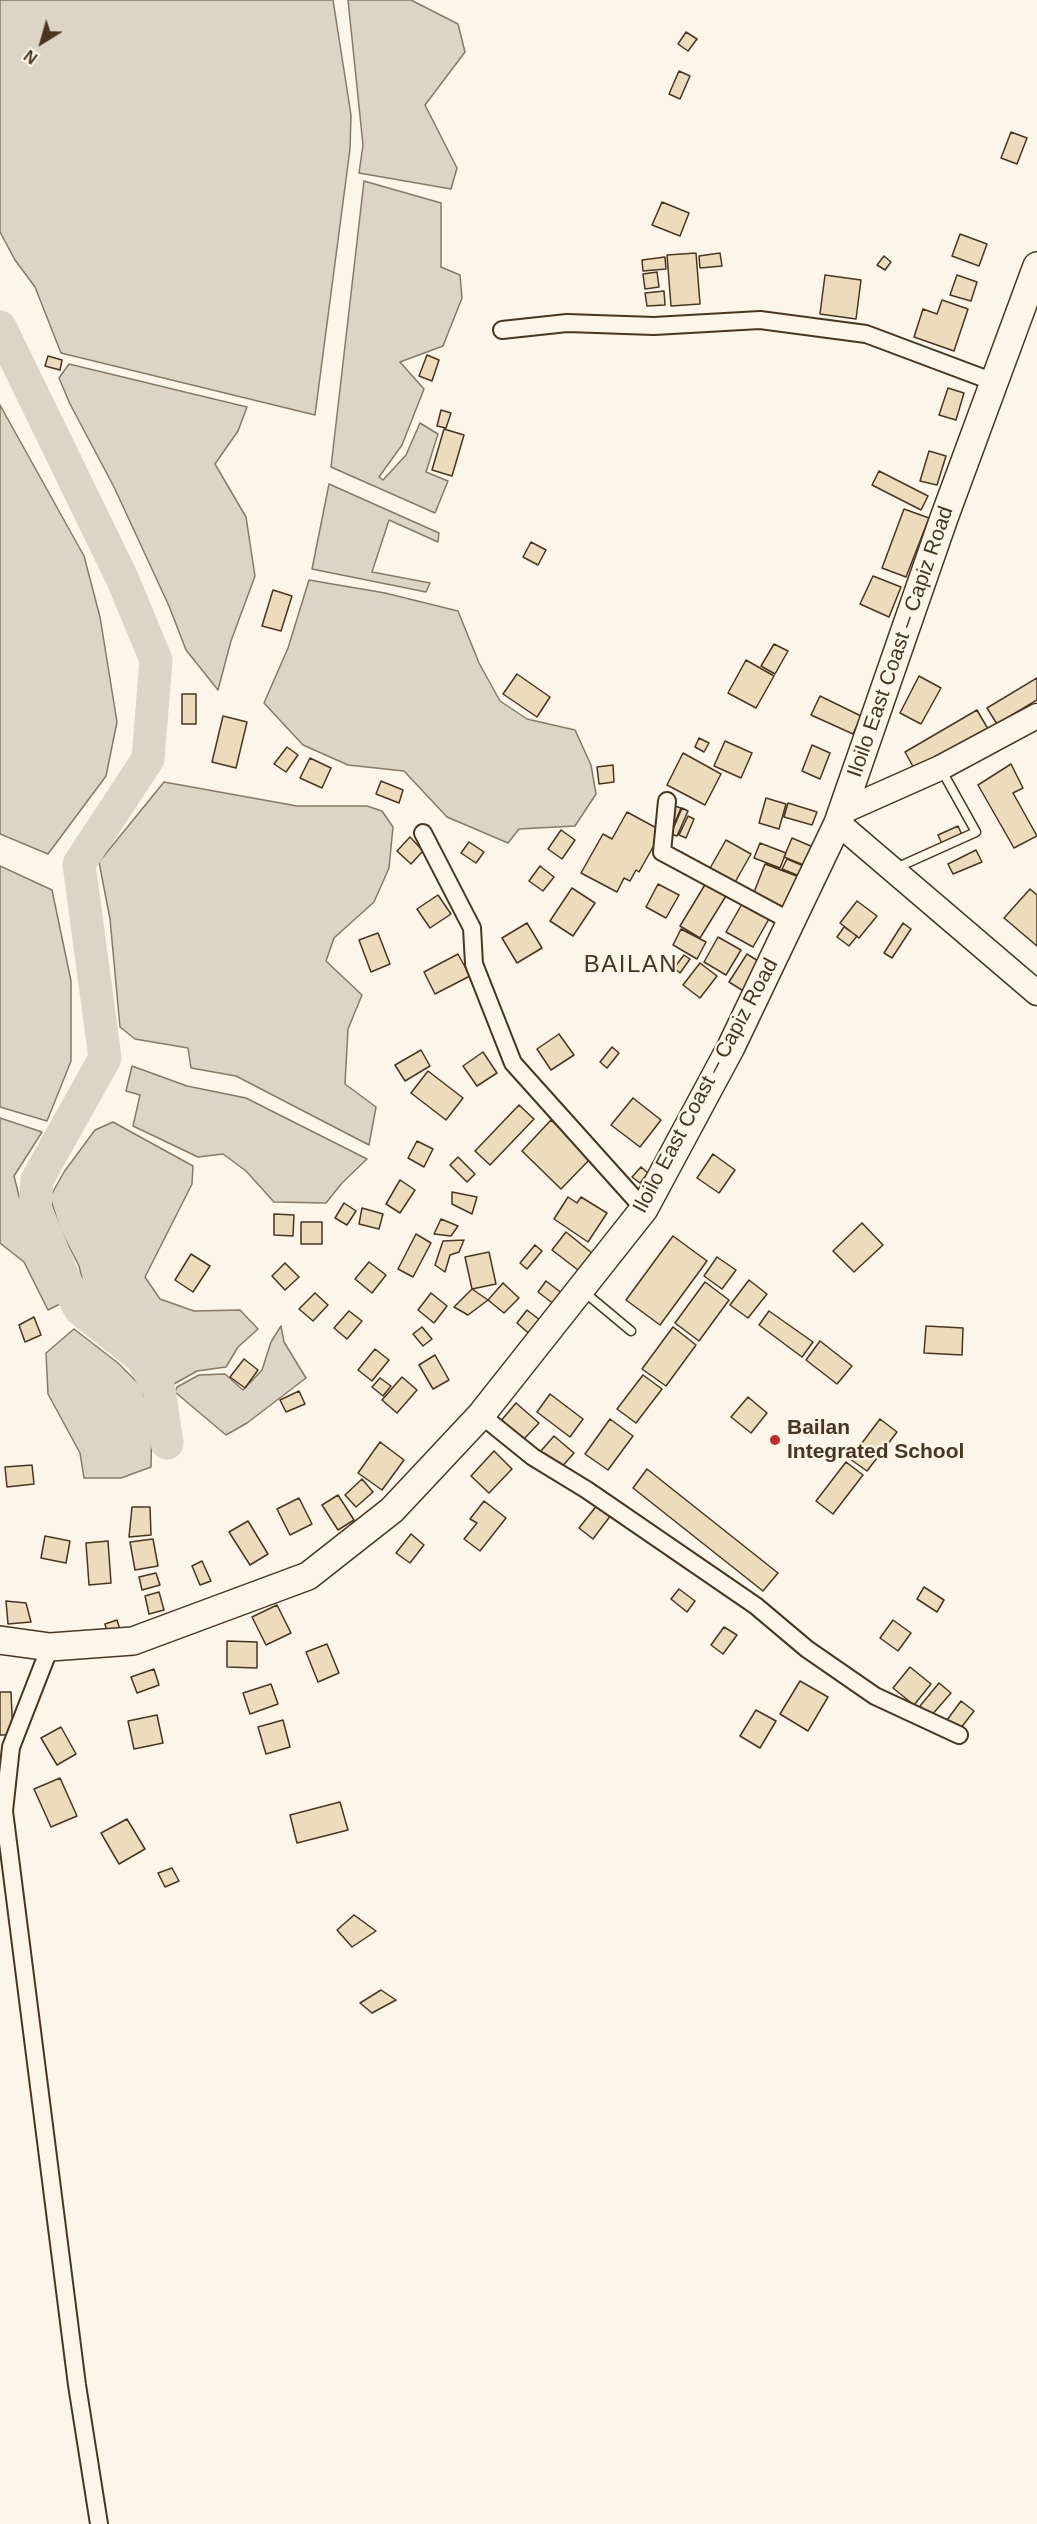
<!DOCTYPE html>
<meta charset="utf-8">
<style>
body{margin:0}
#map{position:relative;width:1037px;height:2524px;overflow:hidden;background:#fbf6e9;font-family:Arial,sans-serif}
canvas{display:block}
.north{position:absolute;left:12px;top:12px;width:60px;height:60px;-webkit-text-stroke:4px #fbf6e9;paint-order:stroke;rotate:217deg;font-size:16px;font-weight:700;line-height:24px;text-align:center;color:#4a3520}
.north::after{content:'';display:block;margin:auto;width:21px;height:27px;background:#4a3520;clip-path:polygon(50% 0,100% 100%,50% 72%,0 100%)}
</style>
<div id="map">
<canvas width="1037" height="2524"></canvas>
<div class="north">N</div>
</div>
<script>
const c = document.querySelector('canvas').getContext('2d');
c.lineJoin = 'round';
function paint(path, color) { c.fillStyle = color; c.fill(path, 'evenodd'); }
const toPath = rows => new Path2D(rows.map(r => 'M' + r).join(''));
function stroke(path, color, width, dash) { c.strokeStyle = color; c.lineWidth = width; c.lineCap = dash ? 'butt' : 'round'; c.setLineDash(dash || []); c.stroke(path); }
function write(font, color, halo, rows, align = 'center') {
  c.font = font + ' Arial,sans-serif'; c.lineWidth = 4.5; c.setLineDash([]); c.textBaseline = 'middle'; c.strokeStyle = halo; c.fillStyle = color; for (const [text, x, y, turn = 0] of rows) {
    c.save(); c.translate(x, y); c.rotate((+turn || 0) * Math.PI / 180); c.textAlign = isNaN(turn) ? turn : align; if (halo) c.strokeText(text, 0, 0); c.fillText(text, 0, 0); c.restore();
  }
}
const water = toPath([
 [0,0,333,0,351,115,350,149,315,415,61,353,35,287,15,260,0,232,0,0],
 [348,0,411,0,458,24,465,52,425,105,457,168,451,189,359,173,363,145,348,0],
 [364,181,441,203,441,267,460,275,462,298,443,346,400,362,424,389,402,445,379,477,383,480,406,455,420,423,438,434,426,472,448,481,435,513,331,467,364,181],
 [69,364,247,407,238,431,215,464,246,517,255,576,231,641,218,690,186,650,169,606,114,487,70,404,59,378,69,364],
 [0,405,84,556,100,617,117,722,106,776,48,854,0,834,0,405],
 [329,484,439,533,438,542,389,520,372,572,430,583,426,592,312,569,329,484],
 [309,580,385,593,458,611,479,663,500,701,527,719,575,730,591,765,596,794,575,826,519,829,508,843,447,817,404,771,348,765,303,745,264,703,288,648,309,580],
 [164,782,297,806,367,806,382,811,393,827,389,868,374,902,334,938,326,961,362,995,348,1029,345,1084,376,1107,369,1145,236,1076,191,1068,188,1048,135,1039,120,1027,110,919,99,862,164,782],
 [0,866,52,890,71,981,71,1061,47,1121,0,1107,0,866],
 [132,1066,187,1086,246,1098,367,1159,342,1183,326,1203,274,1202,246,1171,223,1154,198,1157,133,1126,140,1095,126,1091,132,1066],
 [0,1118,42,1132,14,1176,26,1224,49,1265,62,1303,48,1310,24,1262,0,1243,0,1118],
 [113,1122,193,1166,192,1184,145,1277,160,1299,194,1311,240,1310,258,1329,238,1347,226,1367,197,1371,174,1384,144,1342,87,1299,79,1266,60,1229,50,1197,64,1172,95,1130,113,1122],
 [281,1326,284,1342,306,1378,247,1423,226,1435,175,1392,177,1387,199,1375,225,1374,243,1390,262,1370,271,1342,281,1326],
 [74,1329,118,1363,141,1386,152,1421,151,1467,121,1478,84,1478,80,1453,48,1394,46,1353,74,1329]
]);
const river = toPath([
 [0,327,122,578,156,660,148,759,79,864,105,1058,37,1180,35,1208,64,1279,80,1309,142,1358,159,1389,167,1443]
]);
const building = toPath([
 [686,32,697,39,688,51,678,44,686,32],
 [679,71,690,76,680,99,669,94,679,71],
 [1011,132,1027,138,1017,164,1001,158,1011,132],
 [662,202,689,213,680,236,652,225,662,202],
 [960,234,987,244,979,266,952,256,960,234],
 [696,253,700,304,671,306,667,255,696,253],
 [720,253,722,266,700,268,699,256,720,253],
 [884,256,891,262,885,270,877,265,884,256],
 [665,257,666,269,643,271,642,260,665,257],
 [657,272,659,287,645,289,643,274,657,272],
 [825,275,861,280,856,319,820,314,825,275],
 [957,275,977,282,971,301,950,295,957,275],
 [664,291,665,305,647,306,645,293,664,291],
 [942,300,968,309,954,351,914,337,923,309,937,314,942,300],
 [427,355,439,360,432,381,419,376,427,355],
 [48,356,62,360,60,370,45,366,48,356],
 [948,388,964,393,956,420,939,415,948,388],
 [441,410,451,413,446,428,437,426,441,410],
 [444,429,464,435,452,476,432,470,444,429],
 [929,451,946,456,937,485,920,481,929,451],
 [879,471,928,496,921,510,872,485,879,471],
 [904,509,929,518,906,577,882,568,904,509],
 [531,542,546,550,538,565,523,557,531,542],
 [873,576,901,587,889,617,860,604,873,576],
 [273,590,292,596,281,631,262,626,273,590],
 [774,644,788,651,775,674,761,666,774,644],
 [746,660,774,676,756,708,728,693,746,660],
 [517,674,550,697,537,717,503,694,517,674],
 [919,676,941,688,921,724,900,713,919,676],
 [1037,678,1037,700,997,724,987,708,1037,678],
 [182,694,196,694,196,724,182,724,182,694],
 [820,696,861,716,853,734,811,715,820,696],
 [977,710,988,729,916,772,905,752,977,710],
 [223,716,247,722,236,768,212,762,223,716],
 [699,738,709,743,704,752,695,747,699,738],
 [725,741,752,753,741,778,714,766,725,741],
 [812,745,830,753,820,779,802,771,812,745],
 [287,747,298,755,286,772,274,764,287,747],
 [683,753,721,774,705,805,667,785,683,753],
 [310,758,331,768,322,788,300,778,310,758],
 [1011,764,1023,788,1013,793,1037,836,1014,848,978,785,1011,764],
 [613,765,614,782,599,784,597,767,613,765],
 [381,781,403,790,399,803,376,794,381,781],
 [766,798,786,804,779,829,759,823,766,798],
 [788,803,817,812,812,825,784,817,788,803],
 [675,806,681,808,675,822,669,820,675,806],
 [682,808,688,811,677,836,671,834,682,808],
 [627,812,662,831,639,872,636,870,630,881,624,878,617,892,581,873,603,834,612,839,627,812],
 [688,816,694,819,686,838,679,835,688,816],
 [958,826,963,837,943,846,938,835,958,826],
 [561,830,575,840,562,859,548,849,561,830],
 [410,837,423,851,411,864,397,851,410,837],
 [792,838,813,847,806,866,784,857,792,838],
 [726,840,751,854,734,884,709,870,726,840],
 [469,842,484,852,476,863,461,853,469,842],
 [760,843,786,853,780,868,754,858,760,843],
 [976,850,982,862,953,874,948,864,976,850],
 [787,859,811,869,807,879,782,869,787,859],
 [765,864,807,880,794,911,753,895,765,864],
 [540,866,554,877,543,891,529,881,540,866],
 [706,883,726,896,700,938,680,926,706,883],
 [658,884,679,895,666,918,646,907,658,884],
 [572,888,595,903,573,936,550,921,572,888],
 [1030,889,1037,895,1037,946,1004,918,1030,889],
 [438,895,451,914,430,928,417,909,438,895],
 [857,901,877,916,859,938,840,923,857,901],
 [742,904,769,919,753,947,726,932,742,904],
 [527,923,542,948,517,963,502,938,527,923],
 [903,923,911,929,892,958,884,953,903,923],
 [844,927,857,936,849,946,837,937,844,927],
 [681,929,706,942,697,959,673,945,681,929],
 [378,933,390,964,371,972,359,940,378,933],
 [718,937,741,950,726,975,704,962,718,937],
 [458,954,470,976,435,994,424,972,458,954],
 [747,954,763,964,745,992,729,982,747,954],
 [684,955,690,959,680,973,674,968,684,955],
 [700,963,717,976,700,998,683,985,700,963],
 [559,1034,574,1055,551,1070,537,1049,559,1034],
 [612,1047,619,1053,607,1068,600,1062,612,1047],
 [421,1050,430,1066,405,1081,395,1065,421,1050],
 [483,1052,497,1073,477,1086,463,1066,483,1052],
 [428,1071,463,1098,446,1120,411,1093,428,1071],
 [633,1098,661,1120,640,1147,611,1125,633,1098],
 [519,1105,534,1119,490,1165,475,1151,519,1105],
 [551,1120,591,1158,561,1189,522,1151,551,1120],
 [417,1141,433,1149,424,1167,408,1158,417,1141],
 [713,1154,735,1170,719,1193,697,1178,713,1154],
 [458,1157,475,1174,467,1182,450,1165,458,1157],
 [641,1167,648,1173,640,1183,632,1177,641,1167],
 [400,1180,415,1190,400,1213,386,1204,400,1180],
 [452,1192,477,1197,472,1214,452,1204,452,1192],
 [568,1197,577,1203,581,1197,607,1213,588,1242,554,1219,568,1197],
 [344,1203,356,1211,347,1225,335,1218,344,1203],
 [362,1208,383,1214,379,1229,359,1224,362,1208],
 [274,1214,294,1215,293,1236,274,1235,274,1214],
 [441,1219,458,1226,451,1236,434,1234,441,1219],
 [301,1222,322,1222,322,1244,301,1244,301,1222],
 [862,1223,883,1245,854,1272,833,1251,862,1223],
 [566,1232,592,1253,578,1270,552,1250,566,1232],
 [416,1234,431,1243,413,1277,398,1269,416,1234],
 [673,1236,707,1261,660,1325,626,1300,673,1236],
 [464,1240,459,1252,450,1255,445,1272,435,1265,443,1241,464,1240],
 [535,1245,542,1251,527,1269,520,1263,535,1245],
 [489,1252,496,1284,472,1289,465,1257,489,1252],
 [191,1254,210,1266,193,1292,175,1280,191,1254],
 [717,1257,736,1270,722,1289,704,1276,717,1257],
 [369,1262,386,1275,372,1293,355,1279,369,1262],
 [285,1263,299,1277,285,1290,272,1276,285,1263],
 [749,1280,767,1294,748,1318,730,1305,749,1280],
 [546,1281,567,1297,559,1308,538,1292,546,1281],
 [705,1282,729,1300,699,1341,675,1323,705,1282],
 [503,1283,519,1298,504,1313,488,1300,503,1283],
 [472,1289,488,1300,468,1315,454,1307,472,1289],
 [315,1293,328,1305,313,1321,299,1309,315,1293],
 [431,1293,447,1306,434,1323,418,1310,431,1293],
 [527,1310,545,1324,534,1338,517,1323,527,1310],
 [349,1311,362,1321,347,1339,334,1328,349,1311],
 [769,1311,813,1342,802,1357,759,1325,769,1311],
 [34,1317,41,1335,25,1342,19,1325,34,1317],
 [926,1326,963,1328,962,1355,924,1353,926,1326],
 [422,1327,432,1339,423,1346,413,1334,422,1327],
 [673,1327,696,1345,666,1386,642,1369,673,1327],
 [820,1341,852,1366,837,1384,806,1360,820,1341],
 [375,1349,389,1360,372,1381,358,1370,375,1349],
 [435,1355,449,1380,433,1389,419,1365,435,1355],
 [244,1359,258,1370,245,1388,230,1377,244,1359],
 [643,1375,662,1389,636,1423,617,1409,643,1375],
 [402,1377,417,1390,397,1413,382,1400,402,1377],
 [380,1378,391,1386,383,1396,372,1387,380,1378],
 [299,1391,305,1404,286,1412,280,1400,299,1391],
 [550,1394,583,1419,570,1437,537,1412,550,1394],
 [748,1397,767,1413,751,1433,731,1417,748,1397],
 [516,1403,539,1423,523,1440,500,1422,516,1403],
 [610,1419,633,1436,608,1470,585,1454,610,1419],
 [880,1419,897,1432,867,1471,850,1459,880,1419],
 [554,1436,574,1453,560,1469,540,1452,554,1436],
 [380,1442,404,1460,382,1490,358,1473,380,1442],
 [494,1451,512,1469,489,1493,471,1476,494,1451],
 [846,1462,863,1475,833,1514,816,1501,846,1462],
 [32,1465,34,1484,7,1487,5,1467,32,1465],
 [647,1469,778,1573,763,1591,633,1488,647,1469],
 [362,1479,373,1492,356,1507,345,1495,362,1479],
 [338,1495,354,1520,338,1530,322,1505,338,1495],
 [299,1498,312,1524,290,1535,277,1509,299,1498],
 [484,1501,506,1518,480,1551,464,1539,477,1523,470,1519,484,1501],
 [598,1504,611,1515,593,1539,579,1528,598,1504],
 [132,1507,150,1507,151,1535,129,1537,132,1507],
 [248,1521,268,1554,250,1565,229,1532,248,1521],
 [411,1534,424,1545,410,1563,396,1553,411,1534],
 [45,1536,70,1541,66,1563,41,1558,45,1536],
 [153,1539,158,1566,135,1570,130,1542,153,1539],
 [108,1541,111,1583,89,1585,86,1543,108,1541],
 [202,1561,211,1581,200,1585,192,1566,202,1561],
 [156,1573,160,1585,142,1590,139,1577,156,1573],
 [924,1587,944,1600,937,1612,917,1599,924,1587],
 [679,1589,695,1601,687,1612,671,1599,679,1589],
 [159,1592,164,1610,149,1614,145,1596,159,1592],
 [6,1601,26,1603,31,1622,8,1624,6,1601],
 [277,1605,291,1633,266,1645,252,1617,277,1605],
 [117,1620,121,1633,108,1637,105,1624,117,1620],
 [893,1620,911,1633,898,1651,880,1638,893,1620],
 [724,1627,737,1635,723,1654,711,1645,724,1627],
 [227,1641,257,1642,257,1668,227,1667,227,1641],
 [327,1644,339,1673,318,1682,306,1652,327,1644],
 [910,1667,931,1684,914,1705,893,1688,910,1667],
 [154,1669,159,1685,137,1693,131,1677,154,1669],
 [800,1681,828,1697,808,1731,780,1714,800,1681],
 [939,1683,951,1693,931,1716,920,1706,939,1683],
 [271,1684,278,1704,250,1714,243,1693,271,1684],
 [0,1692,11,1692,13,1735,0,1735,0,1692],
 [961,1701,974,1711,960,1729,947,1720,961,1701],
 [756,1710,776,1721,760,1748,740,1736,756,1710],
 [157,1715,163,1743,134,1749,128,1721,157,1715],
 [283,1720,290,1747,266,1754,258,1727,283,1720],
 [61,1727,76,1754,57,1765,41,1738,61,1727],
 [60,1778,77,1816,51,1827,34,1789,60,1778],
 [340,1802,348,1830,297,1843,290,1815,340,1802],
 [127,1819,145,1849,119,1864,101,1833,127,1819],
 [172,1868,179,1881,165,1887,158,1873,172,1868],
 [354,1915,376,1931,352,1947,337,1930,354,1915],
 [381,1990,396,2000,372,2013,360,2003,381,1990]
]);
const lane = toPath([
 [896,868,976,832,942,771],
 [583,1291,631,1331]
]);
const street = toPath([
 [502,330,567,323,654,326,760,320,866,334,994,382],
 [667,801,662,852,792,922],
 [423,833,472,928,474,964,513,1063,644,1209],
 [481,1415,533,1457,587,1490,756,1606,807,1649,875,1696,959,1735],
 [50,1647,11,1747,4,1811,77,2385,99,2524]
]);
const secondary = toPath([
 [841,812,940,768,1037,716],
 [838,823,1037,993]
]);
const primary = toPath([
 [0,1640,50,1647,133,1641,308,1576,392,1510,481,1415,644,1209,731,1047,838,823,944,518,1037,266]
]);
const markers = [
 [775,1440,6,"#c62828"]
];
const streetNames = [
 ["Iloilo East Coast – Capiz Road",901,642,-71],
 ["Iloilo East Coast – Capiz Road",706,1086,-62]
];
const poiNames = [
 ["Bailan",787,1428],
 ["Integrated School",787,1452]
];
const quarterNames = [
 ["BAILAN",631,965]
];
paint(water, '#dcd4c6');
stroke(water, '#887966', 1.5);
stroke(river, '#dcd4c6', 33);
paint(building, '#ecdcbc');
stroke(building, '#4a3520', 1.5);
stroke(lane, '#4a3520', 11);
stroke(street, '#4a3520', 20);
stroke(secondary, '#4a3520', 27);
stroke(primary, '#4a3520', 30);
stroke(lane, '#fbf6e9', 8);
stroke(street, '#fbf6e9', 16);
stroke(secondary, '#fbf6e9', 24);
stroke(primary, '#fbf6e9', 27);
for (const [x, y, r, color] of markers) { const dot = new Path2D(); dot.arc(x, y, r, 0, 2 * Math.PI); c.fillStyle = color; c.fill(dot); stroke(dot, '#fbf6e9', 2); }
write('21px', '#4a3520', '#fbf6e9', streetNames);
write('bold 21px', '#4a3520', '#fbf6e9', poiNames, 'left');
c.letterSpacing = '1.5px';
write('24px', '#4a3520', '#fbf6e9', quarterNames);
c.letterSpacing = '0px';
</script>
